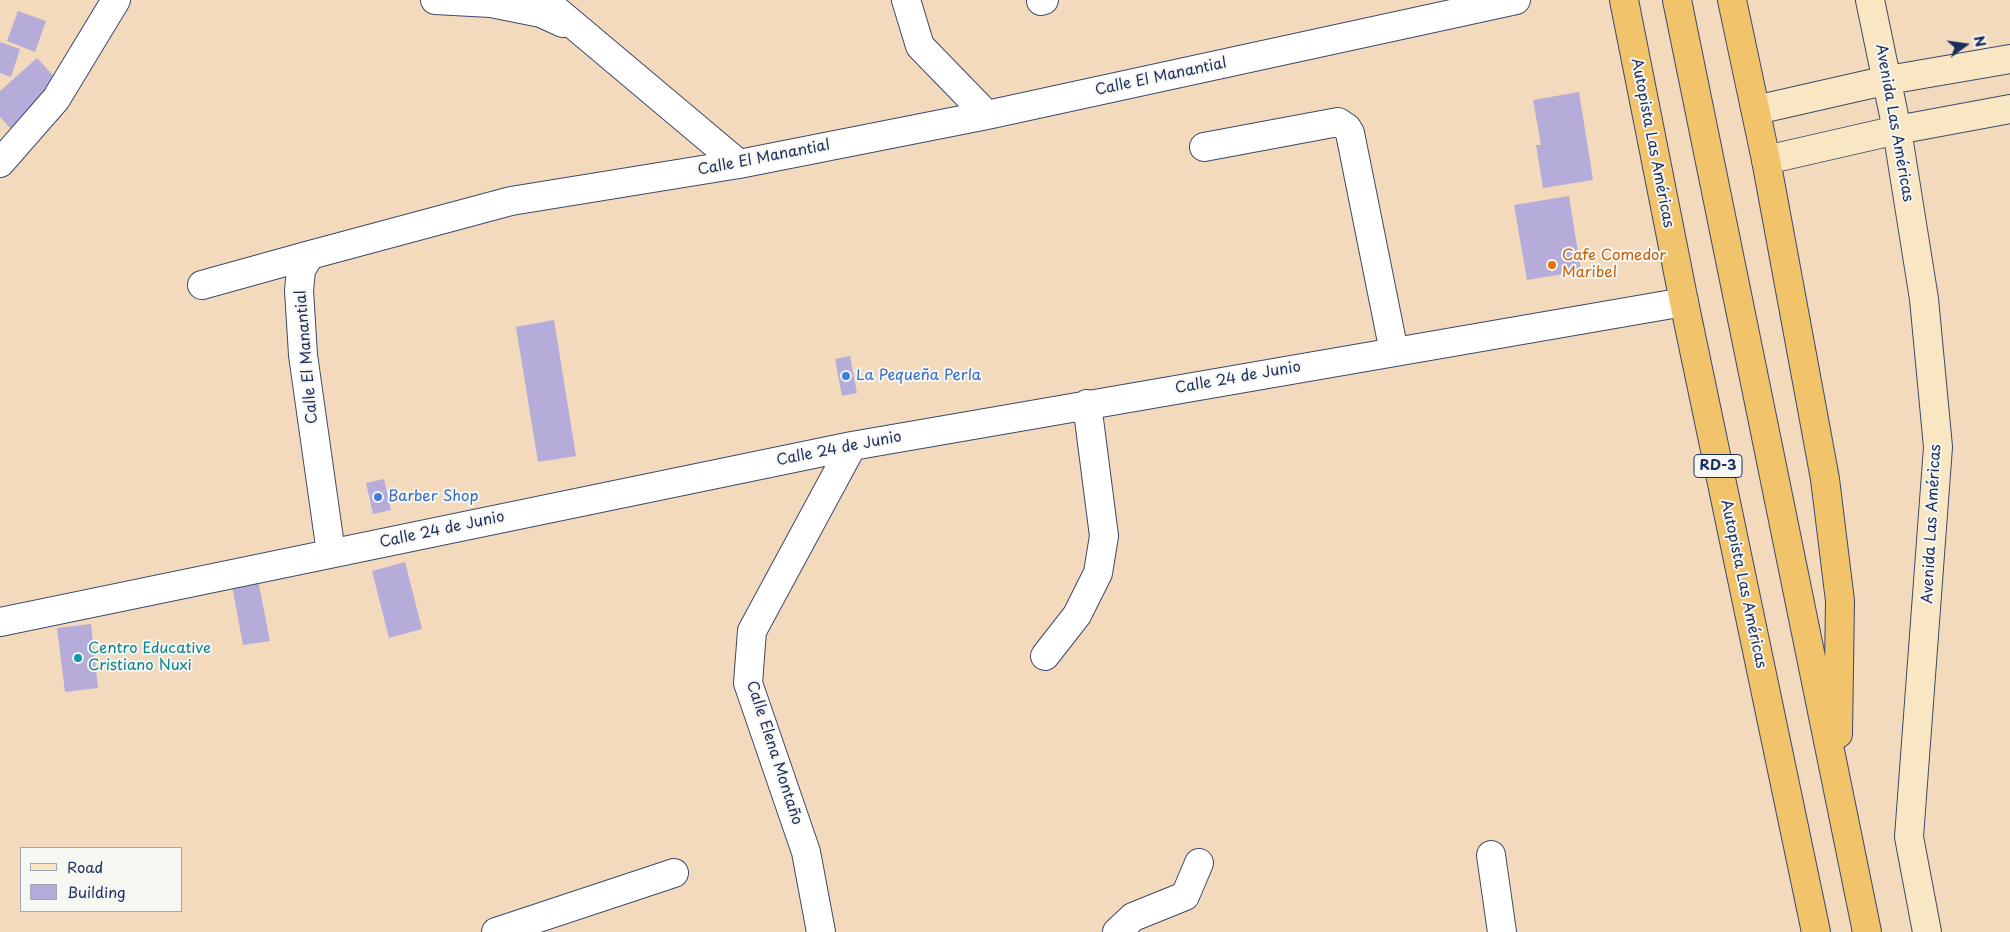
<!DOCTYPE html>
<meta charset="utf-8">
<style>
body{margin:0}
#map{position:relative;width:2010px;height:932px;overflow:hidden;background:#f4dabd;font-family:"Playpen Sans",sans-serif}
canvas{display:block}
.legend{position:absolute;left:20px;top:847px;width:162px;height:65px;box-sizing:border-box;background:#f6f6f2;border:1px solid #9ea6b7;margin:0;padding:6px 9px;list-style:none;font-size:15px;color:#1b2f5e}
.legend li{display:flex;align-items:center;gap:10px;height:25px}
.legend b{width:25px;border:1px solid #9ea6b7}
.north{position:absolute;left:1940px;top:20px;width:50px;height:50px;-webkit-text-stroke:4px #f6f6f2;paint-order:stroke;rotate:76deg;font-size:14px;font-weight:700;line-height:20px;text-align:center;color:#1b2f5e}
.north::after{content:'';display:block;margin:auto;width:18px;height:22px;background:#1b2f5e;clip-path:polygon(50% 0,100% 100%,50% 72%,0 100%)}
</style>
<div id="map">
<canvas width="2010" height="932"></canvas>
<ul class="legend">
<li><b style="height:6px;background:#f9e7c3"></b>Road</li>
<li><b style="height:14px;background:#b5acda"></b>Building</li>
</ul>
<div class="north">N</div>
</div>
<script>
const c = document.querySelector('canvas').getContext('2d');
c.lineJoin = 'round';
function paint(path, color) { c.fillStyle = color; c.fill(path, 'evenodd'); }
const toPath = rows => new Path2D(rows.map(r => 'M' + r).join(''));
function stroke(path, color, width, dash) { c.strokeStyle = color; c.lineWidth = width; c.lineCap = dash ? 'butt' : 'round'; c.setLineDash(dash || []); c.stroke(path); }
function write(font, color, halo, rows, align = 'center') {
  c.font = font + ' "Playpen Sans",sans-serif'; c.lineWidth = 4; c.setLineDash([]); c.textBaseline = 'middle'; c.strokeStyle = halo; c.fillStyle = color; for (const [text, x, y, turn = 0] of rows) {
    c.save(); c.translate(x, y); c.rotate((+turn || 0) * Math.PI / 180); c.textAlign = isNaN(turn) ? turn : align; if (halo) c.strokeText(text, 0, 0); c.fillText(text, 0, 0); c.restore();
  }
}
const building = toPath([
 [18,11,46,21,35,52,7,41],
 [0,42,20,49,11,77,0,73],
 [37,58,61,84,12,130,0,117,0,91],
 [1579,92,1593,180,1543,188,1536,145,1541,145,1533,100],
 [1569,196,1581,271,1527,280,1514,205],
 [554,320,576,456,538,462,516,327],
 [850,356,857,393,842,396,835,359],
 [384,479,391,510,373,514,366,483],
 [405,562,422,629,389,638,372,571],
 [257,575,270,641,243,645,231,580],
 [91,624,98,688,65,692,57,628]
]);
const street = toPath([
 [435,0,491,3,541,13,563,23],
 [544,0,739,164],
 [906,0,920,46,987,115],
 [1041,1,1044,0],
 [1204,147,1338,122,1347,128,1350,133,1394,352],
 [0,163,56,99,116,0],
 [202,285,310,255],
 [331,553,303,355,299,290,301,270,310,255,511,201,739,164,987,115,1516,0],
 [0,622,852,446,1684,302],
 [1045,656,1077,615,1098,573,1104,536,1087,404],
 [1491,855,1502,932],
 [496,932,674,873],
 [821,932,806,852,748,683,752,631,852,446],
 [1117,932,1133,917,1185,896,1199,863]
]);
const secondary = toPath([
 [1870,0,1897,130,1924,299,1938,447,1909,837,1927,932],
 [1756,110,1888,80,2010,59],
 [1766,160,1897,130,2010,109]
]);
const highway = toPath([
 [1624,0,1684,302,1816,932],
 [1677,0,1867,932],
 [1732,0,1766,160,1825,479,1840,601,1838,734]
]);
const markers = [
 [1552,265,5,"#e8710a"],
 [846,376,5,"#3f7fe0"],
 [378,497,5,"#3f7fe0"],
 [78,658,5,"#0f9aa8"]
];
const shields = [
 [1718,466,48]
];
const shieldNames = [
 ["RD-3",1718,466]
];
const streetNames = [
 ["Calle El Manantial",1161,77,-12],
 ["Avenida Las Américas",1894,123,80],
 ["Autopista Las Américas",1652,143,79],
 ["Calle El Manantial",764,158,-11],
 ["Calle El Manantial",307,357,-95],
 ["Calle 24 de Junio",1238,378,-10],
 ["Calle 24 de Junio",839,449,-11],
 ["Avenida Las Américas",1932,524,-87],
 ["Calle 24 de Junio",442,530,-12],
 ["Autopista Las Américas",1743,584,78],
 ["Calle Elena Montaño",774,753,72]
];
const foodNames = [
 ["Cafe Comedor",1562,256],
 ["Maribel",1562,273]
];
const shopNames = [
 ["La Pequeña Perla",856,376],
 ["Barber Shop",388,497]
];
const cultureNames = [
 ["Centro Educative",88,649],
 ["Cristiano Nuxi",88,666]
];
paint(building, '#b5acda');
stroke(street, '#3c496c', 30);
stroke(secondary, '#3c496c', 30);
stroke(highway, '#3c496c', 30);
stroke(street, '#fff', 28);
stroke(secondary, '#f9e7c3', 28);
stroke(highway, '#f1c36a', 28);
for (const [x, y, r, color] of markers) { const dot = new Path2D(); dot.arc(x, y, r, 0, 2 * Math.PI); c.fillStyle = color; c.fill(dot); stroke(dot, '#f6f6f2', 2); }
for (const [x, y, w] of shields) { const box = new Path2D(); box.roundRect(x - w / 2, y - 11.5, w, 23, 4); c.fillStyle = '#f6f6f2'; c.fill(box); stroke(box, '#1b2f5e', 1); }
write('bold 14px', '#1b2f5e', null, shieldNames);
write('15px', '#1b2f5e', '#f6f6f2', streetNames);
write('15px', '#c56008', '#f6f6f2', foodNames, 'left');
write('15px', '#366cbe', '#f6f6f2', shopNames, 'left');
write('15px', '#0d838f', '#f6f6f2', cultureNames, 'left');
</script>
